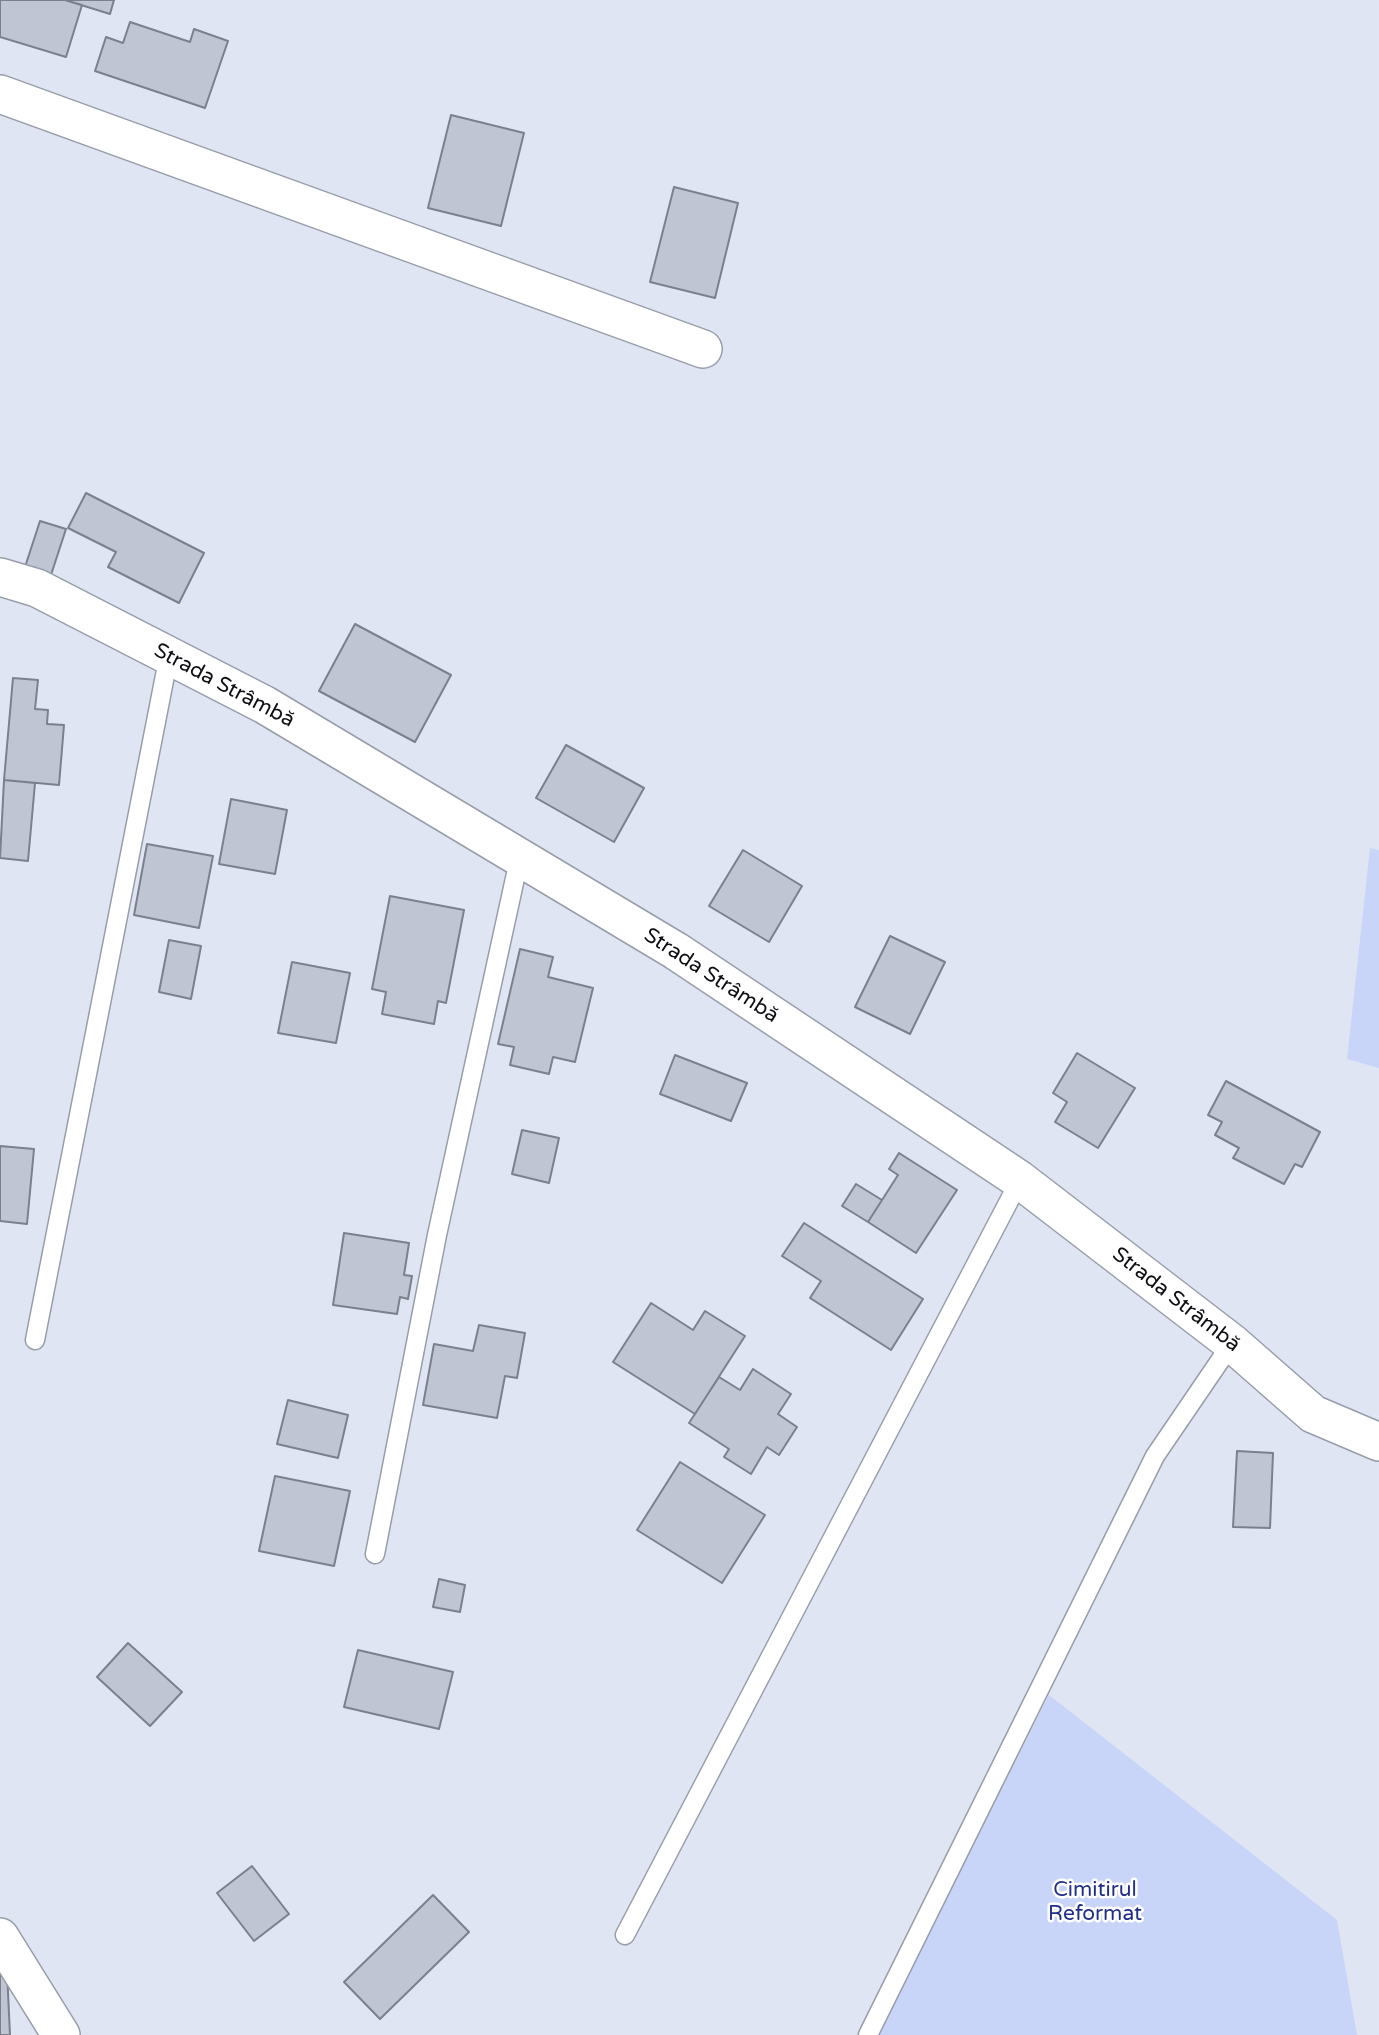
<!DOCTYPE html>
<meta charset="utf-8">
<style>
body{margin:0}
canvas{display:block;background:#e0e5f3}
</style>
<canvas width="1379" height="2035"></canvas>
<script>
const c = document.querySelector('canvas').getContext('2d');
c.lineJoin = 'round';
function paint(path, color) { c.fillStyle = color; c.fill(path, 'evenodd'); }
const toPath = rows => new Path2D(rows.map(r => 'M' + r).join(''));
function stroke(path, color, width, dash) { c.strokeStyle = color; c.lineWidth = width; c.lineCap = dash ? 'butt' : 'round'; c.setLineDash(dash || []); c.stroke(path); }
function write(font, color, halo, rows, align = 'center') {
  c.font = font + ' "Varela Round",sans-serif'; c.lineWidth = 5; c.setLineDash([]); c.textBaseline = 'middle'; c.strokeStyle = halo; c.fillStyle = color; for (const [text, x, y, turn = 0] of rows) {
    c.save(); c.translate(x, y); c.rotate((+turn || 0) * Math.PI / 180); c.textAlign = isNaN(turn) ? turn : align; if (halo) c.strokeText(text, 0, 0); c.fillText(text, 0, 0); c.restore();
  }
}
const green = toPath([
 [1370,848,1379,850,1379,1068,1347,1059],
 [1049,1695,1337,1920,1357,2035,877,2035]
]);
const building = toPath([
 [0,0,65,0,82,5,66,57,0,37,0,0],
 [65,0,114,0,110,14,65,0],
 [130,22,190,42,194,29,228,41,205,108,95,71,106,37,123,43,130,22],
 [451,115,524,133,501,226,428,208,451,115],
 [674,187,738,203,715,298,650,282,674,187],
 [86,493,204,553,179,603,108,567,116,552,68,528,86,493],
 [40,521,66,529,50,578,24,570,40,521],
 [355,624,451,675,415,742,319,691,355,624],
 [13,678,38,680,35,709,48,710,47,724,64,725,59,785,4,780,13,678],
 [566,745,644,788,614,842,536,798,566,745],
 [4,780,35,783,28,861,0,858,4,780],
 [231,799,287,810,275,874,219,864,231,799],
 [147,844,213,856,199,928,134,915,147,844],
 [743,850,802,886,769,942,709,906,743,850],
 [390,896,464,910,446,1003,438,1001,434,1024,382,1014,386,992,372,989,390,896],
 [890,936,945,962,910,1034,855,1007,890,936],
 [169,940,201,946,191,999,159,992,169,940],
 [520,949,553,957,548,977,593,988,575,1062,553,1057,549,1074,510,1065,514,1047,498,1044,520,949],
 [292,962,350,973,336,1043,278,1033,292,962],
 [1077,1053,1135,1088,1098,1148,1055,1122,1067,1102,1053,1093,1077,1053],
 [675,1055,747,1083,731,1121,660,1094,675,1055],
 [1226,1081,1320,1132,1302,1167,1295,1164,1284,1184,1233,1158,1239,1148,1215,1135,1222,1122,1208,1115,1226,1081],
 [522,1130,559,1138,549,1183,512,1174,522,1130],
 [0,1146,34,1149,27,1224,0,1221,0,1146],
 [899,1153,957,1190,916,1253,868,1222,898,1175,889,1169,899,1153],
 [856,1184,882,1200,868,1222,842,1206,856,1184],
 [804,1223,923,1299,891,1350,810,1298,821,1281,782,1256,804,1223],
 [344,1233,409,1243,404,1275,412,1276,408,1299,400,1297,397,1314,333,1305,344,1233],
 [651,1303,693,1330,705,1311,745,1336,695,1414,613,1362,651,1303],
 [479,1325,525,1333,517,1378,505,1376,497,1418,423,1405,434,1344,473,1351,479,1325],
 [753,1369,791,1394,778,1414,797,1427,779,1455,767,1447,751,1474,724,1457,729,1449,689,1423,719,1377,740,1390,753,1369],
 [288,1400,348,1415,338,1458,277,1444,288,1400],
 [1237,1451,1273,1453,1270,1528,1233,1527,1237,1451],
 [680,1462,765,1515,722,1583,637,1530,680,1462],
 [275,1476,350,1491,334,1566,259,1551,275,1476],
 [439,1579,465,1585,460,1612,433,1607,439,1579],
 [128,1643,182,1692,150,1726,97,1677,128,1643],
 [358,1650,453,1672,439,1729,344,1707,358,1650],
 [252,1866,289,1914,254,1941,217,1893,252,1866],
 [433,1895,469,1932,380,2019,344,1982,433,1895],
 [0,1971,7,1971,10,2035,0,2035,0,1971]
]);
const lane = toPath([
 [35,1340,169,655],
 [375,1554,437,1235,519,860],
 [625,1935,1020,1180],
 [868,2035,1155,1456,1232,1343]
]);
const street = toPath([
 [0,94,703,349],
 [0,577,37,588,265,705,676,951,1020,1180,1232,1343,1313,1414,1379,1442],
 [0,1937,61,2035]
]);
const streetNames = [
 ["Strada Strâmbă",224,686,28],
 ["Strada Strâmbă",711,976,33],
 ["Strada Strâmbă",1176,1300,38]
];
const parkNames = [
 ["Cimitirul",1095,1890],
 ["Reformat",1095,1914]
];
paint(green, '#c8d5f9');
paint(building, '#bfc5d3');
stroke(building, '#7b808d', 2);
stroke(lane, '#989daa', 21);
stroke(street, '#989daa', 40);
stroke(lane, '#fff', 18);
stroke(street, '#fff', 37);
write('21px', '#0e0f14', '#fff', streetNames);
write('21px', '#1f2e89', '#fff', parkNames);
</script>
